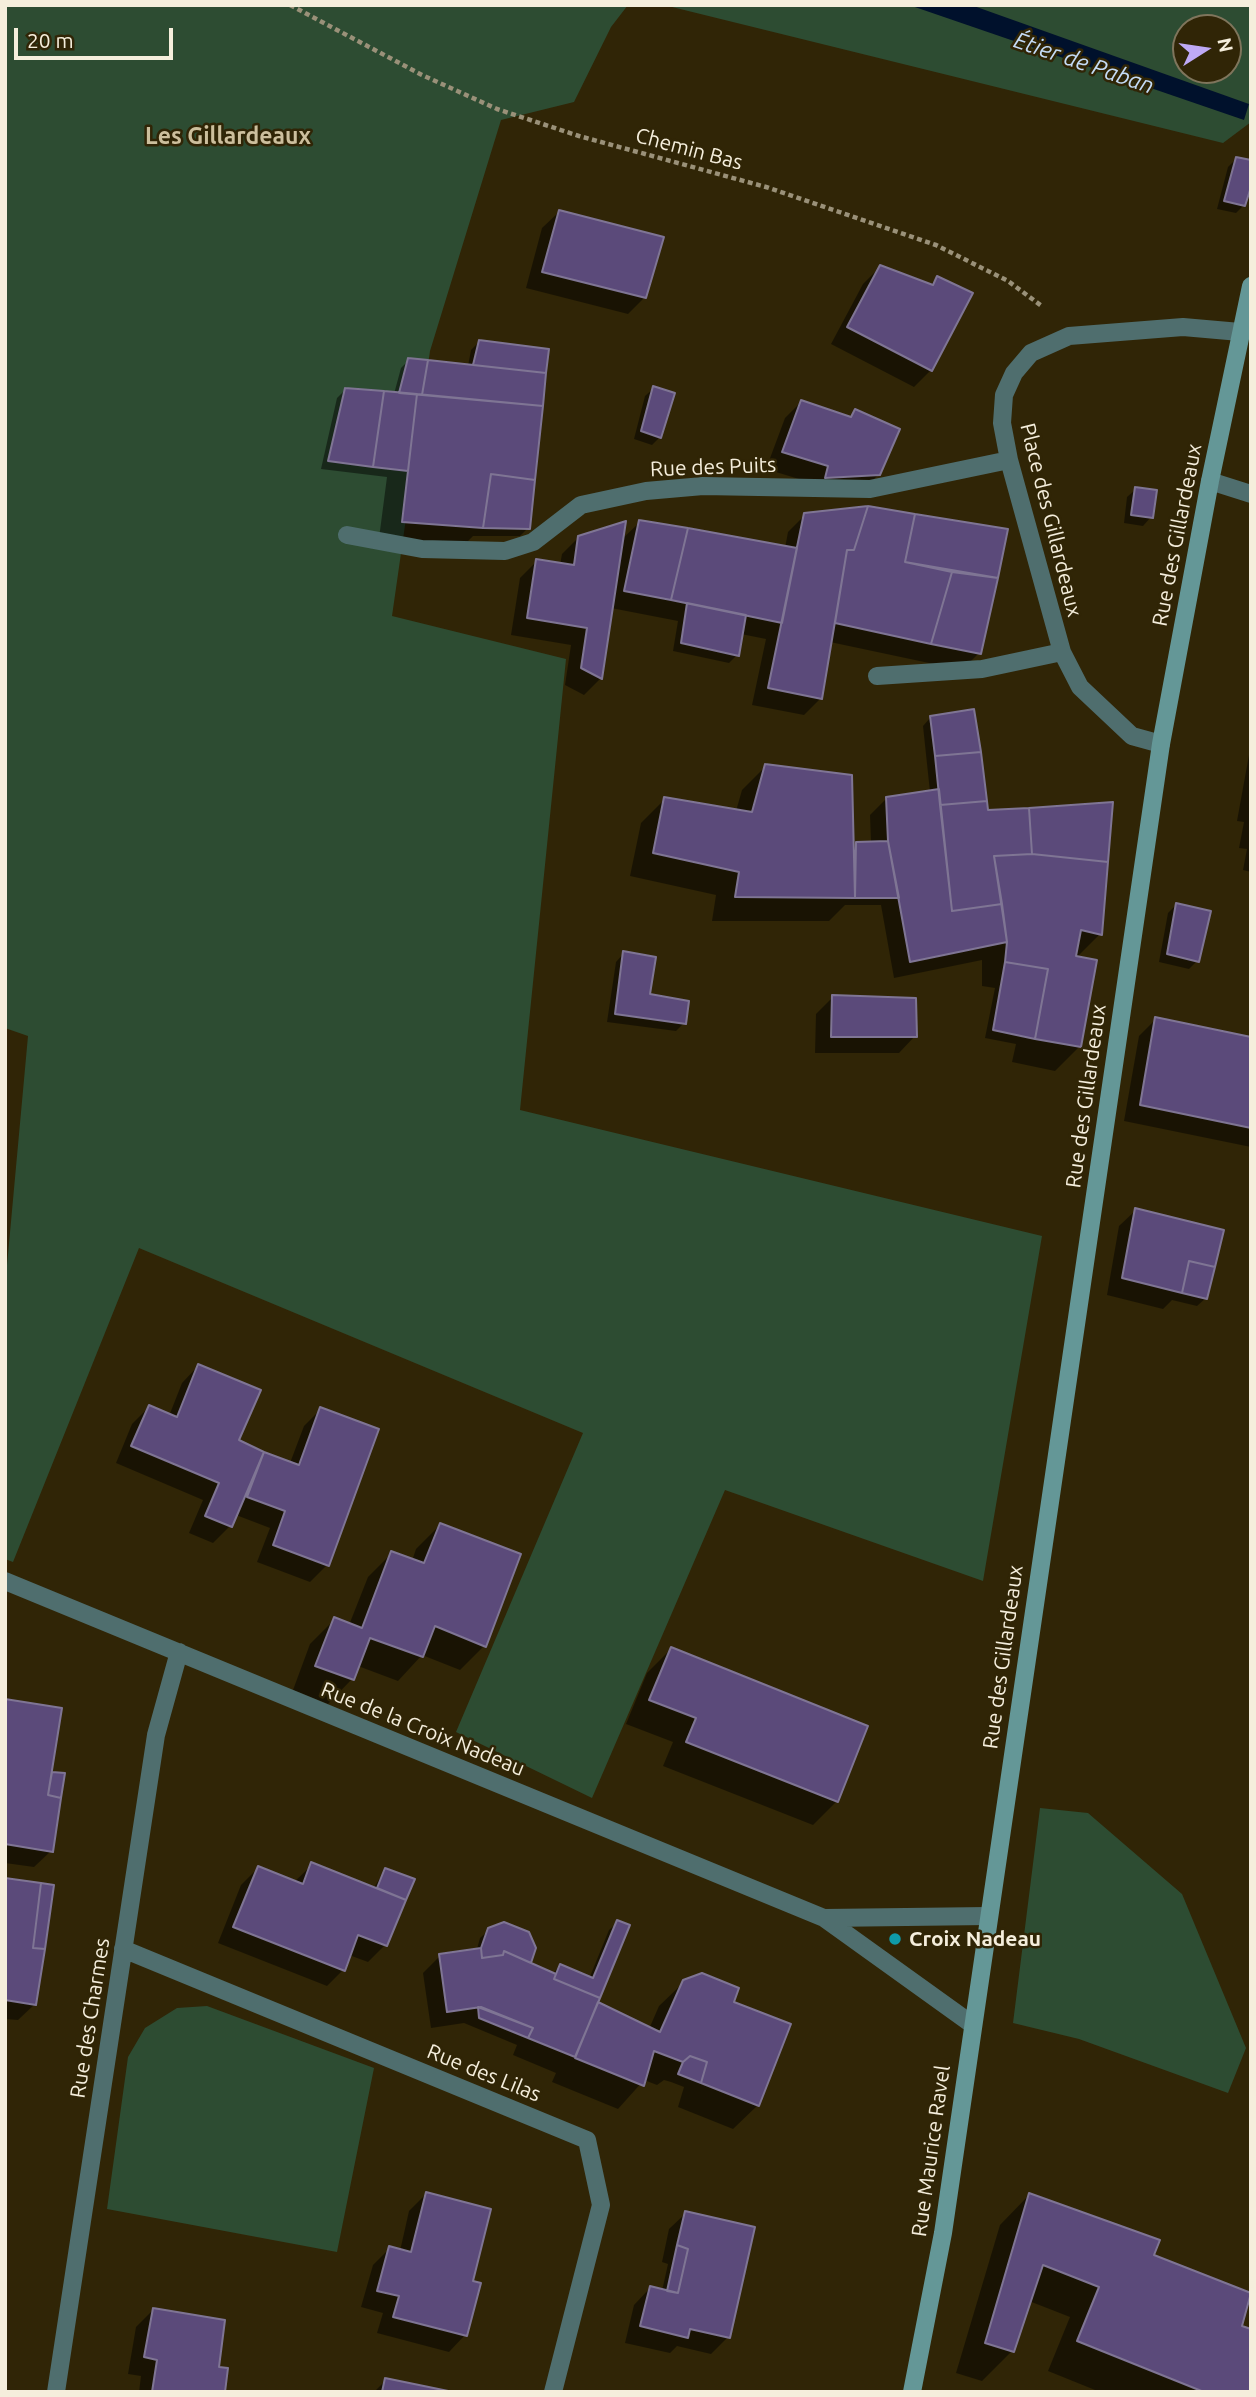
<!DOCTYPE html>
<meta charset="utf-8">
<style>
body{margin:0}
#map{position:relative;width:1256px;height:2397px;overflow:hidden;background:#302506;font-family:Ubuntu,sans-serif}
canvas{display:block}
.frame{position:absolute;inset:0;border:7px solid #f5eedc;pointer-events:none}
.north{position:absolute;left:1172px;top:14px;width:70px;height:70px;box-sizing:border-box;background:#302506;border:2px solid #7f755c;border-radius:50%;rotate:78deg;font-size:19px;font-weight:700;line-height:28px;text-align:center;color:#f5eedc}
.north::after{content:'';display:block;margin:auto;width:24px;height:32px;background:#bea9f5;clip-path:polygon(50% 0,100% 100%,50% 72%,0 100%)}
.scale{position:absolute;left:14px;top:28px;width:159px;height:32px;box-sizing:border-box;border:4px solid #f5eedc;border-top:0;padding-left:9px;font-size:21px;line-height:24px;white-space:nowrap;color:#f5eedc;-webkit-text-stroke:5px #302506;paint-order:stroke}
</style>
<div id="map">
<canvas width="1256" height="2397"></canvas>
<div class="frame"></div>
<div class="north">N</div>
<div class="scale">20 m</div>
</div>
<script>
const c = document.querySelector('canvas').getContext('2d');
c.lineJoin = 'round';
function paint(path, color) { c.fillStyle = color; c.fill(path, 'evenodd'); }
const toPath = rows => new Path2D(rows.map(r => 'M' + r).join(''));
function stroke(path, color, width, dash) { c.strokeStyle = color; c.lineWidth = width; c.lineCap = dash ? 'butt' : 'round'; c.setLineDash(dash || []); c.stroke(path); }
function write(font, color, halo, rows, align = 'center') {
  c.font = font + ' Ubuntu,sans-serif'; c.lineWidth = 5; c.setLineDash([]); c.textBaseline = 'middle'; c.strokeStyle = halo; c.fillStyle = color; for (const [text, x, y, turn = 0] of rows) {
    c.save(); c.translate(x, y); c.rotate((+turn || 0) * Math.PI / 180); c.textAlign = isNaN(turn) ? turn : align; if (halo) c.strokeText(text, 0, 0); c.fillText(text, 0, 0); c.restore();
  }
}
const green = toPath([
 [5,5,628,5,611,27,574,102,501,120,430,351,392,616,566,659,520,1110,1042,1236,983,1581,725,1490,592,1798,456,1732,583,1433,139,1248,13,1562,5,1559,5,1287,28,1036,5,1028],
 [664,5,1251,5,1251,122,1223,143],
 [1186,28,1228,28,1228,70,1186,70],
 [1040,1808,1088,1813,1182,1894,1246,2048,1228,2093,1079,2039,1013,2023],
 [207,2006,374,2068,337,2252,107,2209,128,2057,145,2028,177,2008]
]);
const water = toPath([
 [909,5,971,5,1249,104,1244,120]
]);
const shadow = toPath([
 [1236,159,1244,205,1236,213,1217,209,1228,167],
 [559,212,645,297,628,314,526,288,542,228],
 [880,267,929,286,938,278,931,370,914,387,831,344,863,284],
 [479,342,528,528,520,536,473,536,458,551,378,546,387,477,321,469,337,398,346,389,394,394,401,368,409,360,468,366,471,350],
 [654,388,660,437,652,445,634,439,645,396],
 [801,402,849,418,856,411,879,474,862,491,812,483,766,469,785,418],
 [1136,489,1151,517,1143,526,1124,523,1127,497],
 [805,515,1006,530,979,653,962,670,830,642,820,699,804,715,752,705,766,639,741,634,737,655,729,663,673,651,678,621,611,608,601,678,584,695,565,685,571,645,511,635,520,578,537,561,560,565,562,554,579,537,621,540,640,522,785,548,788,532],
 [931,717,987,812,1100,934,1076,958,1095,961,1079,1047,1055,1071,1012,1062,1016,1044,985,1038,995,988,982,986,982,960,894,978,881,905,845,905,829,921,712,921,716,895,630,876,641,823,665,799,736,811,742,790,766,766,852,848,857,843,871,843,870,815,887,798,930,792,923,726],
 [1251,744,1251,872,1243,870,1247,849,1239,848,1244,822,1237,821],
 [1176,905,1197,961,1189,969,1159,962,1168,913],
 [624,953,648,995,684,1023,676,1031,607,1022,616,962],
 [833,997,915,1036,899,1053,815,1053,816,1014],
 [1156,1019,1251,1039,1251,1147,1124,1121,1139,1036],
 [1136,1210,1206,1298,1197,1306,1172,1300,1163,1309,1107,1295,1119,1226],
 [198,1366,237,1441,290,1463,304,1426,321,1409,327,1565,310,1582,257,1562,270,1528,236,1515,230,1526,213,1543,189,1533,203,1500,116,1463,132,1424,149,1407,169,1416,182,1383],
 [440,1525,484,1646,460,1670,422,1655,398,1681,358,1666,352,1679,328,1704,293,1690,310,1644,335,1619,349,1625,368,1577,392,1553,412,1561,416,1549],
 [671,1649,837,1801,813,1825,663,1766,673,1742,626,1724,647,1673],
 [5,1700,49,1777,53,1774,51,1851,34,1867,5,1863],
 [312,1865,373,1889,385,1870,413,1880,385,1945,368,1962,349,1955,343,1970,327,1986,218,1943,241,1885,258,1868,294,1882],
 [5,1880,35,2004,18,2020,5,2019],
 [618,1922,596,2003,649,2029,659,2006,684,1982,732,2003,758,2105,733,2129,678,2107,684,2087,671,2082,664,2080,657,2085,644,2080,618,2109,552,2082,556,2073,513,2055,517,2045,464,2023,431,2028,423,1973,440,1956,477,1949,480,1938,489,1930,528,1964,552,1974,560,1966,589,1979,609,1930],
 [426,2194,471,2282,465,2335,449,2352,377,2333,383,2313,361,2307,373,2265,390,2248,400,2251,409,2211],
 [1029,2195,1152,2256,1251,2295,1240,2327,1246,2330,1251,2325,1251,2392,1100,2392,1048,2371,1070,2317,1029,2301,1012,2351,982,2381,956,2373,1000,2225],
 [686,2213,728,2337,711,2354,677,2346,670,2353,625,2343,634,2305,650,2288,662,2291,668,2264,662,2262,669,2229],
 [153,2310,217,2368,223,2392,139,2392,141,2376,128,2374,136,2327],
 [386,2380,445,2392,374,2392]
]);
const building = toPath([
 [1236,157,1251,160,1251,187,1245,206,1224,201,1236,157],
 [559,210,664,237,646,298,542,272,559,210],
 [880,265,933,285,937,276,973,293,932,371,847,327,880,265],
 [479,340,549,349,546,373,473,365,479,340],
 [408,358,428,360,422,395,399,393,408,358],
 [428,360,546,373,543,406,422,395,428,360],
 [653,386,675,393,661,438,641,431,653,386],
 [345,388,384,391,373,467,328,461,345,388],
 [384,391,417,394,408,471,373,467,384,391],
 [417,394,543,406,535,480,491,474,483,528,402,522,417,394],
 [801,400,851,417,855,409,900,429,880,475,825,478,828,466,782,452,801,400],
 [491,474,535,480,530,529,483,528,491,474],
 [1135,487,1157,490,1153,518,1131,515,1135,487],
 [868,506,915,514,905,562,952,572,931,644,835,623,847,550,854,550,868,506],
 [868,506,854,550,847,550,822,699,768,688,804,513,868,506],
 [915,514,1008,529,998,578,905,562,915,514],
 [639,520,688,528,671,600,624,591,639,520],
 [626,521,602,679,581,668,587,628,527,618,536,559,574,565,578,536,626,521],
 [688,528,797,548,782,623,671,600,688,528],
 [952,572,998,578,981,654,931,644,952,572],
 [687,603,746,615,739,656,681,643,687,603],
 [974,709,981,752,935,756,930,716,974,709],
 [981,752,987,801,940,805,935,756,981,752],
 [765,764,852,775,855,898,735,897,739,872,653,853,664,797,752,812,765,764],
 [939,789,952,911,1002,904,1007,942,910,962,888,841,886,797,939,789],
 [987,801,988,810,1029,808,1032,854,994,856,1002,904,952,911,940,805,987,801],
 [1113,802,1108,862,1032,854,1029,808,1113,802],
 [888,841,899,898,855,898,856,842,888,841],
 [1032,854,1108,862,1102,935,1081,930,1076,956,1097,960,1081,1047,1035,1039,1048,969,1005,962,1007,942,994,856,1032,854],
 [1176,903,1211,911,1199,962,1167,954,1176,903],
 [623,951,656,957,650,994,689,1001,686,1024,615,1014,623,951],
 [1005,962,1048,969,1035,1039,993,1030,1005,962],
 [832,995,916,998,917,1037,831,1037,832,995],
 [1155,1017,1251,1037,1251,1128,1140,1105,1155,1017],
 [1135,1208,1224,1230,1215,1267,1189,1261,1182,1293,1122,1278,1135,1208],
 [1189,1261,1215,1267,1207,1299,1182,1293,1189,1261],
 [198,1364,261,1390,239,1440,264,1452,232,1527,205,1516,219,1483,131,1446,149,1405,177,1417,198,1364],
 [320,1407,379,1429,329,1566,273,1545,285,1511,247,1497,264,1452,299,1465,320,1407],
 [440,1523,521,1554,486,1647,435,1626,423,1657,370,1638,354,1680,315,1666,334,1617,362,1628,391,1551,424,1563,440,1523],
 [671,1647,868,1726,838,1802,686,1742,696,1718,649,1700,671,1647],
 [5,1699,62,1708,48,1795,61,1798,53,1852,5,1844,5,1699],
 [52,1772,65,1773,61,1798,48,1795,52,1772],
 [311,1862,406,1900,387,1946,358,1935,345,1971,233,1927,258,1866,303,1884,311,1862],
 [385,1868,415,1879,406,1900,377,1888,385,1868],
 [5,1878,41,1883,33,1948,45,1949,36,2005,5,2000,5,1878],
 [41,1883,54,1885,45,1949,33,1948,41,1883],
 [617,1920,630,1925,600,1998,554,1979,560,1964,593,1978,617,1920],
 [504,1922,529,1932,536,1948,531,1963,504,1951,503,1955,482,1958,481,1948,488,1928,504,1922],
 [481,1948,482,1958,503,1955,504,1951,556,1974,554,1979,600,1998,575,2057,528,2038,533,2028,481,2007,447,2012,439,1954,481,1948],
 [702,1973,739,1988,734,2002,791,2024,759,2106,701,2083,707,2062,690,2056,683,2062,654,2051,644,2086,575,2058,598,2002,660,2032,683,1980,702,1973],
 [478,2007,533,2028,528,2038,479,2018,478,2007],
 [690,2056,707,2062,701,2083,678,2074,683,2062,690,2056],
 [426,2192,491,2209,473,2281,481,2283,467,2336,393,2317,399,2296,377,2291,389,2246,411,2252,426,2192],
 [1029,2193,1160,2240,1154,2255,1251,2293,1242,2326,1251,2329,1251,2392,1204,2392,1077,2341,1099,2287,1043,2265,1014,2352,985,2343,1029,2193],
 [685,2211,755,2227,730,2338,690,2329,688,2338,640,2326,650,2286,678,2293,688,2249,677,2245,685,2211],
 [677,2245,688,2249,678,2293,667,2291,677,2245],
 [153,2308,225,2320,219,2367,228,2368,225,2392,152,2392,157,2360,144,2357,153,2308],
 [385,2378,453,2392,382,2392,385,2378]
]);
const path = toPath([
 [290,5,422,75,497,109,579,136,766,187,936,245,1008,281,1043,307]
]);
const street = toPath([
 [1210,481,1251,494],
 [347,535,422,549,505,551,533,542,581,505,646,491,703,486,870,489,1009,460],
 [877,676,982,669,1062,652],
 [1161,744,1132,736,1080,687,1062,652,1009,460,1002,423,1004,395,1014,373,1031,353,1069,336,1183,327,1240,332],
 [5,1581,824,1918],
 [123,1949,587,2140,601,2205,553,2392],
 [973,2025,824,1918,988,1916],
 [56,2392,156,1735,179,1652]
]);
const secondary = toPath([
 [912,2392,943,2233,1161,744,1210,481,1251,286]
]);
const markers = [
 [895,1939,7,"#0f9aa8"]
];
const streetNames = [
 ["Chemin Bas",689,149,15],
 ["Rue des Puits",713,467,-2],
 ["Place des Gillardeaux",1051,520,76],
 ["Rue des Gillardeaux",1177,535,-79],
 ["Rue des Gillardeaux",1086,1096,-82],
 ["Rue des Gillardeaux",1003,1657,-82],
 ["Rue de la Croix Nadeau",423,1729,22],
 ["Rue des Charmes",90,2018,-81],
 ["Rue des Lilas",484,2073,22],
 ["Rue Maurice Ravel",931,2151,-82]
];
const poiNames = [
 ["Croix Nadeau",909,1939]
];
const waterNames = [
 ["Étier de Paban",1084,63,19]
];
const neighbourhoodNames = [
 ["Les Gillardeaux",228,136]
];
paint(green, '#2d4c32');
paint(water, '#00112c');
paint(shadow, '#0007');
paint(building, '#5b4a7a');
stroke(building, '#7f7594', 2);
stroke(path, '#9a9179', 4.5, [5, 3.5]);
stroke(street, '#4f6e6e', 18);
stroke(secondary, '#649797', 18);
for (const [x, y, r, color] of markers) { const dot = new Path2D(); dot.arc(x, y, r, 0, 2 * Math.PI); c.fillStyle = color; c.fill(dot); stroke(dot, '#302506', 2.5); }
write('21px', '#f5eedc', '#302506', streetNames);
write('bold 21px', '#f5eedc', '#302506', poiNames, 'left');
write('italic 23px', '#c4dbf6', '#302506', waterNames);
write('bold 23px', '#ccbf9d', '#302506', neighbourhoodNames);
</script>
